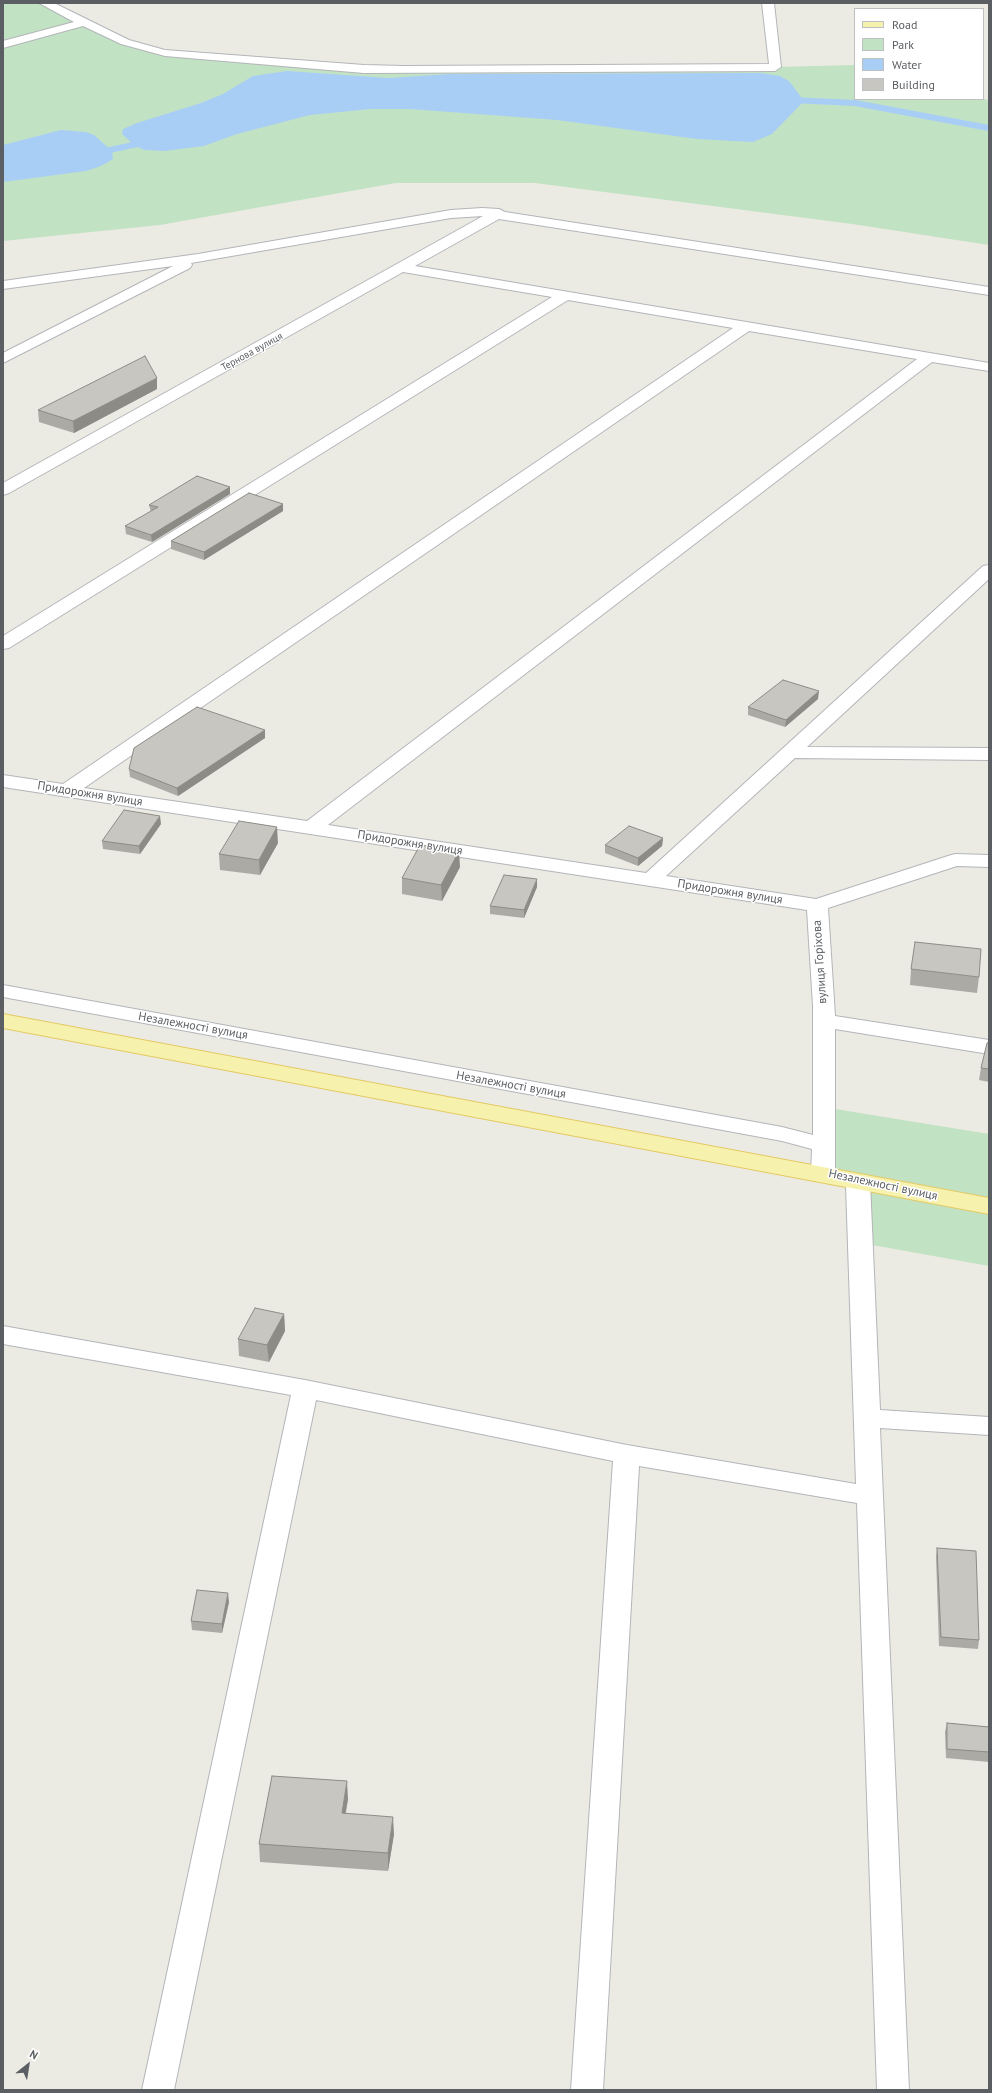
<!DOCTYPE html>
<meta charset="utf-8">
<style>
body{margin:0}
#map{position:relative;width:992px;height:2093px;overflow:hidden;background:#ecebe3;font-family:"PT Sans",sans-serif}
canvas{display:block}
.frame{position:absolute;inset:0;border:4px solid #5b5e62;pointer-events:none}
.legend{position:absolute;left:854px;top:8px;width:130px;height:92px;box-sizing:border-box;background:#fff;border:1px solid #bdbfc0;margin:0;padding:5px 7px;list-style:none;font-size:12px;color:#5b5e62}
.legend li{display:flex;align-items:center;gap:8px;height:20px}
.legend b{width:20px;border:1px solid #bdbfc0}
.north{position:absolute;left:8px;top:2045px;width:40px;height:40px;-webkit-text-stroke:3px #fff;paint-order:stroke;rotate:30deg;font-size:11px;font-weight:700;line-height:16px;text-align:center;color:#5b5e62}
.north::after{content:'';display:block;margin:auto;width:14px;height:18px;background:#5b5e62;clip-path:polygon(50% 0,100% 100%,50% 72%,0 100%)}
</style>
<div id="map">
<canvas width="992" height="2093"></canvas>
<div class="frame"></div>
<ul class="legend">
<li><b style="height:5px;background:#f7f1ae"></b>Road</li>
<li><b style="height:11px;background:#c2e2c4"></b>Park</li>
<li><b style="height:11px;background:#a9cef6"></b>Water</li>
<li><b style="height:11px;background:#c8c6c0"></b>Building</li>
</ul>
<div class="north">N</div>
</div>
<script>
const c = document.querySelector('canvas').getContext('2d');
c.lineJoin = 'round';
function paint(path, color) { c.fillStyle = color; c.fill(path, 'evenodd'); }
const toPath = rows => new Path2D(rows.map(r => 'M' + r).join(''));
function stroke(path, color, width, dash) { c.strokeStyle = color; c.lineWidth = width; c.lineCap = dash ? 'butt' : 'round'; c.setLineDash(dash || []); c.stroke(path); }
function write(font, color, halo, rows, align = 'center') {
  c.font = font + ' "PT Sans",sans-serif'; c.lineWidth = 3; c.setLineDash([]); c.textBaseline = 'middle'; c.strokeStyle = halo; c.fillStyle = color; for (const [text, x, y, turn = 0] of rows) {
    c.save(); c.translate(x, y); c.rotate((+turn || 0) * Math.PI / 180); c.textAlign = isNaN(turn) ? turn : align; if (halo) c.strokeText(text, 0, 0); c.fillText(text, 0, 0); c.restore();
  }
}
const green = toPath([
 [3,3,45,3,149,50,364,69,775,67,855,65,855,99,983,98,989,101,989,245,852,224,535,183,396,183,160,225,3,241],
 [823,1107,989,1134,989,1266,861,1243,858,1182,823,1175]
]);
const water = toPath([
 [287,71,388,78,451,74,760,73,780,76,789,81,804,101,772,134,753,142,697,139,557,120,410,109,371,109,310,115,237,134,204,146,165,151,144,150,134,145,122,134,123,129,137,123,201,103,223,94,253,76],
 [61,130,86,132,94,135,112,151,113,159,101,166,86,171,3,182,3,145]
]);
const stream = toPath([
 [791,100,855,103,989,128],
 [100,152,147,142]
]);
const minor = toPath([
 [39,3,54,3,129,40,165,50,364,65,404,66,769,64,762,3,774,3,781,67,775,71,364,73,165,56,121,44,83,26,3,48,3,41,74,22,39,3],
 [482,208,499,209,505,212,989,287,989,295,499,219,415,266,989,363,989,371,932,362,328,825,646,873,983,566,989,565,989,579,807,747,989,748,989,760,795,758,666,876,816,899,948,856,955,854,989,855,989,867,957,866,828,908,835,1016,989,1040,989,1054,835,1029,835,1170,866,1177,870,1182,880,1410,989,1417,989,1435,880,1428,909,2090,877,2090,857,1503,639,1466,603,2090,571,2090,613,1461,316,1400,174,2090,142,2090,291,1395,3,1344,3,1326,305,1380,627,1445,856,1484,846,1186,815,1180,811,1175,812,1149,782,1141,3,997,3,985,782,1127,813,1135,813,1006,807,910,3,787,3,775,63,784,733,328,568,300,9,648,3,649,3,636,552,297,403,272,9,493,3,495,3,483,483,216,451,218,191,263,192,265,190,268,3,363,3,353,173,266,3,289,3,281,198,254,451,210,482,208],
 [749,331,917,359,307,821,84,788,749,331]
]);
const major = toPath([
 [3,1014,989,1198,989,1214,3,1028,3,1014]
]);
const wall = toPath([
 [157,389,74,433,39,422,38,410],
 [230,487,230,494,152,542,126,534,125,526,151,512,149,505],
 [283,504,283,511,204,560,171,549,171,541],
 [818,699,785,727,748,715,748,707],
 [265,730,265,738,178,796,130,777,129,769],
 [161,824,140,854,103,849,102,841],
 [663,838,662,846,638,866,605,853,605,845],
 [278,843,260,875,220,870,219,854],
 [460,867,442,901,402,894,402,878],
 [537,887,524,918,490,914,490,906],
 [911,969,979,977,977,993,910,985],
 [989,1042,989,1082,979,1080,981,1068],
 [284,1314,285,1331,269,1362,239,1356,238,1339],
 [937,1548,979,1640,978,1649,939,1646,936,1557],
 [229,1602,222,1633,192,1630,191,1621],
 [947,1723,989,1727,989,1762,946,1758,945,1732],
 [348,1799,346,1813,394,1834,388,1871,260,1862,259,1844]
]);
const shadedWall = toPath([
 [157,378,157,389,74,433,73,421],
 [230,487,230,494,152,542,151,535],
 [283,504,283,511,204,560,204,552],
 [819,691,818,699,785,727,786,720],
 [265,730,265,738,178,796,177,788],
 [160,816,161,824,140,854,139,846],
 [277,827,278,843,260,875,259,860],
 [663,838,662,846,638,866,638,858],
 [459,851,460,867,442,901,441,885],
 [537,879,537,887,524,918,524,910],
 [284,1314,285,1331,269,1362,267,1345],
 [228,1593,229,1602,222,1633,222,1624],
 [347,1781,348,1799,342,1830,342,1813],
 [393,1817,394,1834,388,1871,388,1853]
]);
const building = toPath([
 [145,356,157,378,73,421,38,410,145,356],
 [197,476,230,487,151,535,125,526,158,507,149,505,197,476],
 [249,493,283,504,204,552,171,541,249,493],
 [783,680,819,691,786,720,748,707,783,680],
 [197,707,265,730,177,788,129,769,134,748,197,707],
 [124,810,160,816,139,846,102,841,124,810],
 [239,821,277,827,259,860,219,854,239,821],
 [629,826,663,838,638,858,605,845,629,826],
 [420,845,459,851,441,885,402,878,420,845],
 [504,875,537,879,524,910,490,906,504,875],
 [915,942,981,949,979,977,911,969,915,942],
 [989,1042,989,1069,981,1068,987,1043,989,1042],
 [255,1308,284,1314,267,1345,238,1339,255,1308],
 [937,1548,976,1551,979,1640,941,1637,937,1548],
 [197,1590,228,1593,222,1624,191,1621,197,1590],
 [947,1723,989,1727,989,1752,947,1749,947,1723],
 [272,1776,347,1781,342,1813,393,1817,388,1853,259,1844,272,1776]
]);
const farStreetnames = [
 ["Тернова вулиця",252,352,-29]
];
const streetNames = [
 ["Придорожня вулиця",90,794,9],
 ["Придорожня вулиця",410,843,9],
 ["Придорожня вулиця",730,892,9],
 ["вулиця Горіхова",820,962,-94],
 ["Незалежності вулиця",193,1026,10],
 ["Незалежності вулиця",511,1085,10],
 ["Незалежності вулиця",883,1185,12]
];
paint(green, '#c2e2c4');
paint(water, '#a9cef6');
stroke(stream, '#a9cef6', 6);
stroke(minor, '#b3b5b9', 2);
stroke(major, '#e3ca65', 2);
paint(minor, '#fff');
paint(major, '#f7f1ae');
paint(wall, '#acaaa5');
paint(shadedWall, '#8c8b86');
paint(building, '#c8c6c0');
stroke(building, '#8c8b86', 1);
write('10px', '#5b5e62', '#fff', farStreetnames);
write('12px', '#5b5e62', '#fff', streetNames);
</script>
